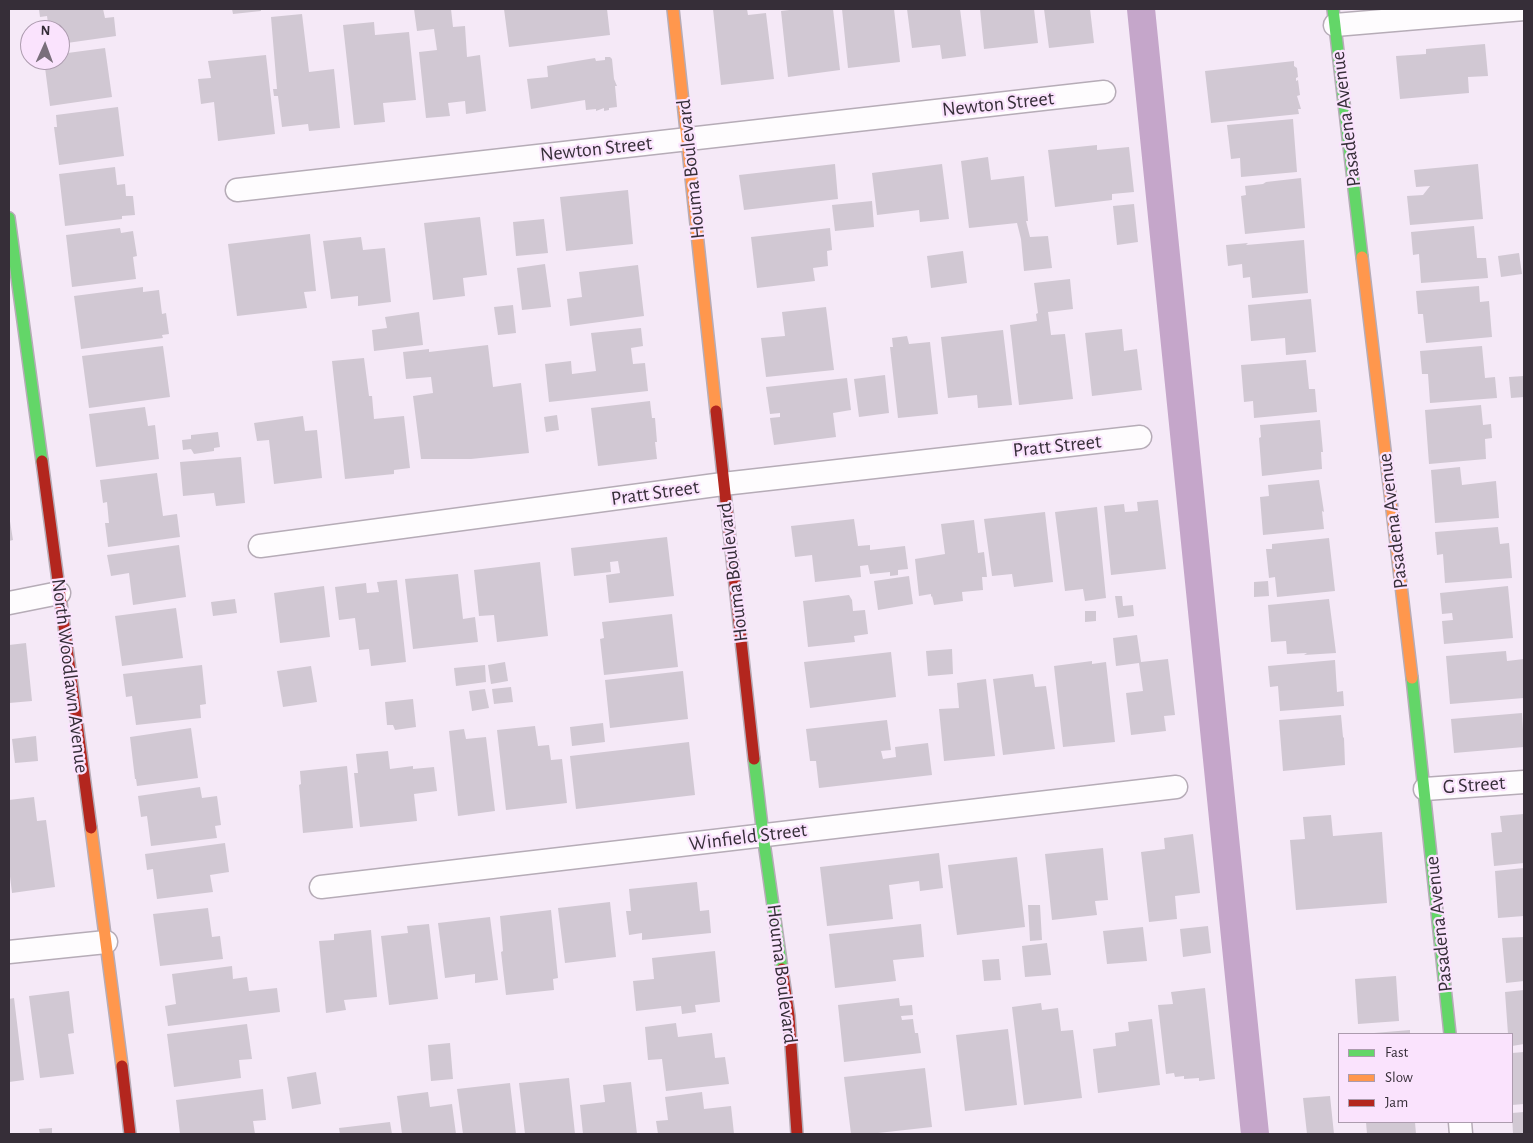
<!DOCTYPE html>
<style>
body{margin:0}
#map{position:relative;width:1533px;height:1143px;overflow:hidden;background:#f5e9f7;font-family:"Alegreya Sans",sans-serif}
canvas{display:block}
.frame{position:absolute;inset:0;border:10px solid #362e38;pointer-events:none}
.legend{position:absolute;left:1338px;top:1033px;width:175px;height:90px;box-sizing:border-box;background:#fae3fd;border:1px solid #ac9bae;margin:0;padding:6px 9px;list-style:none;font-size:15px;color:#362e38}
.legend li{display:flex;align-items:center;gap:10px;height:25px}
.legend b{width:25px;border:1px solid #ac9bae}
.north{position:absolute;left:20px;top:20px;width:50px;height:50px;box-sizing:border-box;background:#fae3fd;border:1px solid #ac9bae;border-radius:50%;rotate:2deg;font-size:14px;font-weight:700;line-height:20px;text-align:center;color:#362e38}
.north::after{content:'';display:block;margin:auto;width:18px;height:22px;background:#796f7b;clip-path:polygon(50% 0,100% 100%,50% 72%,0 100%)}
</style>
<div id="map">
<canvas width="1533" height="1143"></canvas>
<div class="frame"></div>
<ul class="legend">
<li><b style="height:6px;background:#63d668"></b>Fast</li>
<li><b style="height:6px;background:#ff974d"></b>Slow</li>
<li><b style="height:6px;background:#b3261e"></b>Jam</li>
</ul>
<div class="north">N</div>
</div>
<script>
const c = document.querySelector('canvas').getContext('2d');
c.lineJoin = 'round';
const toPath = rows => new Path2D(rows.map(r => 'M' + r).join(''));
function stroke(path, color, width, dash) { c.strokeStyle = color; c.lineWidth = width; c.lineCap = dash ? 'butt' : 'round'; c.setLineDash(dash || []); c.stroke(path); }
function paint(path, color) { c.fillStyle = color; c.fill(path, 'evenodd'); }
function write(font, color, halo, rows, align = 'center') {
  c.font = font + ' "Alegreya Sans",sans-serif'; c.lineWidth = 4.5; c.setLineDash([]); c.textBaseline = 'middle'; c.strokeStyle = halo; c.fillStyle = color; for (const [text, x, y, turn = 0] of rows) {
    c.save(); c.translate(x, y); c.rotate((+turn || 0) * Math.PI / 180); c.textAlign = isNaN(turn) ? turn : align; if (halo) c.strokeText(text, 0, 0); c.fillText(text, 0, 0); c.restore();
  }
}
const canal = toPath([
 [1141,9,1255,1134]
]);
const building = toPath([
 [39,9,103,9,105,18,114,17,116,36,60,44,60,30,49,30,47,16,40,17],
 [232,9,261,9,261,11,233,14],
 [414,9,451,9,453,27,465,26,467,57,480,55,486,111,466,114,465,101,448,103,450,116,426,118,419,52,437,50,434,29,417,31],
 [504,9,607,9,610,35,509,47],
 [713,9,747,9,748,15,766,13,774,79,721,85],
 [798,9,833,9,840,70,788,77,781,11],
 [842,9,894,9,900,62,848,68],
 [907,9,960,9,966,56,942,59,940,45,912,48],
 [980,9,1034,9,1038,43,984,49],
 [1044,9,1090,9,1094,43,1049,48],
 [302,14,309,72,334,69,340,128,309,131,308,124,282,127,278,96,274,96,273,89,277,89,271,17],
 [374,22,375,35,409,32,416,100,383,103,385,122,354,125,343,25],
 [1485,44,1488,76,1468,77,1469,93,1400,99,1396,56,1426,54,1426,49],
 [105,48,112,97,50,106,44,60,60,60,60,54],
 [266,55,275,134,218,141,214,102,201,104,198,79,211,78,208,61],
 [605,57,610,57,612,59,614,79,617,86,615,86,617,107,609,108,609,110,604,111,604,108,596,111,596,109,586,110,585,100,531,109,527,79,548,77,547,66,595,58,596,61,605,60],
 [1294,61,1294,66,1297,68,1298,77,1296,78,1296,81,1298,80,1300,95,1297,96,1301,109,1298,109,1299,114,1211,123,1205,71],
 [118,107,124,156,59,165,54,127,57,127,56,115],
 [1293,119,1297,172,1241,177,1240,158,1231,159,1227,125],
 [1097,145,1097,150,1129,147,1134,192,1112,194,1112,200,1055,207,1048,150],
 [988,157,991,180,1024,176,1028,221,1026,221,1030,237,1048,236,1052,268,1024,271,1021,239,1017,223,969,228,961,161],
 [835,164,838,199,744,210,739,175],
 [942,164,949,219,920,222,919,210,877,215,872,173],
 [1478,164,1483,219,1410,225,1407,196,1423,195,1430,186,1416,187,1414,170],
 [115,167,117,185,125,184,126,196,133,196,135,215,122,216,122,219,65,226,59,174],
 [1301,178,1305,228,1245,234,1241,196,1246,195,1245,186,1263,184,1266,182],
 [628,190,633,244,566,251,560,197],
 [872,201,874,227,835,231,832,205],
 [1134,204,1138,242,1117,245,1113,206],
 [480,217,487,275,463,278,465,296,433,300,424,223],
 [544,219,548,253,516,256,513,222],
 [1474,226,1477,258,1486,258,1488,278,1421,283,1419,254,1413,255,1411,232],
 [120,228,121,233,133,231,137,256,133,257,136,279,72,287,66,235],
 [830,228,832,250,827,251,828,266,813,268,815,281,757,288,751,237],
 [310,234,316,291,304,292,307,308,237,316,228,244],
 [361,237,363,250,385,248,391,302,358,306,358,296,331,299,323,241],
 [1304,240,1308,293,1252,298,1250,277,1243,278,1242,264,1228,266,1226,245,1248,243,1246,245],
 [963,251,967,283,931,288,927,256],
 [1519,253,1522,274,1501,277,1498,256],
 [545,264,551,307,522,310,517,268],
 [638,265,644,316,570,326,567,299,582,297,579,272],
 [1070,279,1073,309,1048,312,1051,335,1065,334,1073,399,1019,405,1010,325,1037,321,1036,314,1038,313,1034,283],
 [1479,286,1480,302,1489,301,1492,337,1426,343,1423,314,1418,314,1416,291],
 [143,287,143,292,159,290,162,314,166,313,169,334,162,335,163,338,81,349,74,296],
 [1311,299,1316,352,1286,355,1285,338,1251,341,1248,305],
 [513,305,516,333,498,335,494,307],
 [826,307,834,370,766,377,761,338,785,336,782,312],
 [419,312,423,345,374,351,372,330,387,328,385,317],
 [641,328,643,346,631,348,633,364,645,363,648,391,549,402,545,364,571,361,572,374,596,371,591,333],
 [1122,329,1124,351,1137,349,1142,390,1092,396,1085,333],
 [1003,330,1012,405,978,408,977,395,948,398,941,337],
 [907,336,909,344,930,342,938,414,898,418,890,347,893,347,892,338],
 [488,345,493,387,521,383,529,453,471,459,421,459,413,396,433,393,431,377,406,379,403,352,429,349,429,352],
 [163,346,170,397,89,408,82,356],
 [1482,346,1485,378,1495,377,1497,398,1430,403,1428,374,1422,374,1420,351],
 [364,358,369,396,372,396,374,419,404,416,410,468,394,470,394,474,345,479,332,361],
 [1306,360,1309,389,1315,389,1317,412,1254,418,1253,401,1244,402,1241,365],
 [885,375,889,413,859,417,854,379],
 [1524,376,1524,397,1511,398,1509,377],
 [847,378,851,410,833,413,836,437,774,445,770,418,780,417,780,413,770,414,766,387],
 [650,401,652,418,655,418,657,442,655,442,657,459,598,466,591,408],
 [1481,405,1483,425,1491,424,1492,438,1485,439,1486,459,1429,464,1425,410],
 [145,407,148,426,155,425,159,459,96,467,89,414],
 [557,415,559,430,546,432,544,417],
 [303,416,305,431,317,430,322,478,274,484,269,440,257,441,254,423],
 [1320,420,1323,452,1321,452,1322,469,1262,476,1259,438,1261,437,1260,425],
 [218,432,220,447,214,448,214,451,194,454,191,449,183,450,182,440,191,439,191,435],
 [241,457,245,503,216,506,214,493,183,496,180,462],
 [1460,467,1462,485,1496,481,1499,518,1435,523,1431,470],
 [157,473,163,516,177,514,180,537,108,547,105,523,109,523,107,502,103,503,100,480],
 [1319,480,1324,512,1322,511,1324,529,1263,535,1260,497,1269,496,1268,485],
 [1158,500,1166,569,1111,575,1104,506,1124,504,1125,512,1138,511,1137,502],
 [1097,507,1106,598,1085,601,1083,589,1065,591,1055,512],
 [1045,512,1053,582,1014,587,1012,574,992,576,984,519],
 [9,515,13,540,9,541],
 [854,519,858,546,870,545,870,550,905,546,908,569,898,570,898,575,890,576,890,572,870,574,868,565,860,566,861,577,815,582,812,555,795,557,791,526],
 [974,520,978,553,984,552,987,577,982,577,983,590,962,592,963,601,934,605,932,596,931,597,931,594,919,596,915,559,945,554,941,524],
 [1498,527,1500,544,1509,543,1512,578,1445,583,1443,554,1437,555,1435,532],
 [667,537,674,596,609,603,606,575,620,573,618,561,610,562,611,572,574,576,571,548],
 [1329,538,1335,591,1277,597,1275,577,1269,578,1266,549,1272,549,1272,544],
 [179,545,186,597,133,605,129,573,111,576,107,555],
 [540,562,548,636,497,642,494,615,479,616,474,570],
 [458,574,463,619,475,617,478,642,413,649,405,579],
 [909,576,913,604,878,610,874,581],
 [397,580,406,662,371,666,369,649,359,650,355,618,339,620,335,587,366,583,367,593,379,592,377,582],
 [1268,581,1269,596,1254,597,1254,582],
 [324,586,330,637,280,643,274,593],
 [1508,586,1513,638,1444,644,1442,621,1453,620,1452,613,1442,614,1440,593],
 [849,595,852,600,853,611,865,610,868,634,854,636,855,642,808,647,803,601],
 [1115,596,1122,596,1123,606,1133,605,1134,616,1118,618],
 [235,599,237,613,213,616,211,602],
 [1329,599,1336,653,1304,655,1307,653,1287,654,1286,641,1271,642,1268,605],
 [176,608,183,658,122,666,115,616],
 [1085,611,1096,611,1096,621,1085,622],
 [672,614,678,667,604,675,600,639,604,638,602,622],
 [1137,635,1141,662,1168,659,1175,715,1164,716,1166,731,1131,735,1126,693,1143,691,1139,663,1116,666,1113,638],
 [26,643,32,701,9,703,9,645],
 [952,649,953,674,928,676,926,651],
 [1506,651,1507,661,1524,659,1524,698,1450,704,1446,656],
 [891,652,896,697,810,708,804,662],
 [1335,660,1337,692,1343,691,1344,706,1280,711,1278,686,1270,687,1268,666],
 [1092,661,1092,664,1106,662,1115,742,1063,747,1054,666],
 [505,662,508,681,491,684,488,665],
 [202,665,206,704,200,705,201,718,136,725,132,696,126,697,123,674],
 [485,665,486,682,456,686,454,668],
 [311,666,317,702,283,707,277,671],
 [683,671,688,719,610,728,605,680],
 [1033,674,1035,687,1046,686,1055,749,1003,755,993,679],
 [986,679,995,756,944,761,939,709,959,708,957,683],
 [511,687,513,702,494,704,492,689],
 [485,689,489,708,472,711,469,691],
 [413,699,416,727,395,730,393,725,387,725,385,702],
 [1522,713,1524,747,1454,753,1451,719],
 [1341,715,1343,737,1344,738,1345,765,1283,771,1279,720],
 [887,720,891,750,881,751,883,759,896,757,895,747,928,743,932,775,819,788,816,761,810,761,806,729],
 [603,723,605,742,572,746,570,727],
 [535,726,538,746,549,745,551,760,562,759,567,803,506,810,497,730],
 [191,728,198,778,137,786,136,779,135,779,130,737],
 [464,729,466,739,486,737,495,811,458,816,449,731],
 [36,736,38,761,15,763,12,739],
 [689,742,695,795,576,809,570,756],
 [388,751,390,769,413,766,413,769,434,767,437,791,414,794,417,821,360,827,354,773,358,773,356,754],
 [347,766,353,828,303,833,299,785,301,784,300,771],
 [200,787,202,798,217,796,221,825,215,826,217,838,151,846,147,816,141,817,138,796],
 [34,797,37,821,46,820,55,887,12,893,9,868,9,800],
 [1524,814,1524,863,1494,866,1491,833,1502,832,1500,816],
 [1331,815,1333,836,1382,832,1387,903,1296,910,1290,840,1305,839,1303,817],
 [1193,834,1200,893,1175,896,1177,919,1149,922,1141,852,1165,849,1164,838],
 [225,843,229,872,210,875,213,892,157,899,153,869,147,870,145,854],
 [1103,848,1108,900,1095,901,1097,915,1052,920,1045,854],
 [939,853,943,888,920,891,919,881,889,885,893,919,827,926,820,867],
 [1017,857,1025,927,957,935,948,865],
 [1524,868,1524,916,1498,918,1495,871],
 [697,882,700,911,709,910,711,933,642,940,642,933,629,935,626,911,631,911,629,889],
 [610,902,616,957,565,963,558,908],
 [1028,905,1040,905,1042,940,1030,941],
 [208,908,212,937,220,936,223,959,160,966,153,914],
 [551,910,558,978,553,979,554,990,506,995,501,952,503,951,500,916],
 [490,917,498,980,475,983,475,974,445,978,438,923],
 [429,924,438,999,389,1005,381,936,408,933,407,926],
 [921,924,924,957,893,960,896,981,835,988,829,934],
 [1208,926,1211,953,1183,957,1180,929],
 [1143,927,1147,961,1107,964,1103,931],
 [371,930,377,997,344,1000,346,1010,326,1013,319,941,334,940,334,934],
 [1524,937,1524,981,1506,983,1502,938],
 [1047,943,1051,975,1025,977,1022,946],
 [715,951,720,1002,695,1005,696,1012,682,1014,681,1006,636,1011,633,981,654,979,652,958],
 [999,959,1001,980,984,981,982,960],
 [232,966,233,979,247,977,249,991,277,988,280,1012,168,1026,165,1006,176,1004,172,974],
 [1396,976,1399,1021,1358,1024,1355,979],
 [1205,988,1215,1079,1199,1081,1199,1078,1184,1079,1184,1076,1175,1077,1174,1073,1166,1074,1158,1005,1173,1004,1171,992],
 [1524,990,1524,1044,1512,1046,1512,1034,1508,1034,1505,992],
 [69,991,74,1033,68,1034,74,1074,40,1078,29,996],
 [14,998,24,1080,9,1082,9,999],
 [899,998,900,1006,912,1005,913,1015,901,1016,902,1020,913,1019,915,1033,918,1033,921,1053,844,1062,838,1005],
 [1041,1003,1042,1010,1058,1008,1061,1031,1073,1030,1082,1098,1024,1105,1012,1007],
 [1152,1019,1160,1085,1098,1093,1093,1049,1116,1046,1115,1033,1129,1031,1128,1022],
 [676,1023,678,1037,712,1033,715,1058,725,1057,729,1084,666,1091,662,1059,648,1060,645,1027],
 [247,1024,252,1059,239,1060,241,1078,174,1087,167,1034],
 [1008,1029,1017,1105,965,1111,956,1035],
 [1410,1030,1410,1034,1374,1034,1374,1033],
 [450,1043,453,1079,431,1081,428,1045],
 [1524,1052,1524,1104,1512,1105,1512,1053],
 [925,1068,932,1127,869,1134,851,1134,844,1077],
 [316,1072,321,1104,292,1109,287,1077],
 [569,1078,575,1134,525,1134,519,1083],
 [631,1082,637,1134,583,1134,580,1105,605,1102,603,1085],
 [510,1083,516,1134,463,1134,457,1089],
 [263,1089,266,1120,253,1121,255,1134,180,1134,176,1100],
 [428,1092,430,1107,452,1104,456,1134,402,1134,397,1096],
 [702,1092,704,1109,731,1106,734,1134,658,1134,656,1121,668,1120,665,1097],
 [1330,1096,1334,1134,1307,1134,1303,1098],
 [1524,1112,1524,1134,1513,1134,1512,1113],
 [390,1122,392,1134,340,1134,339,1128],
 [1366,1122,1415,1122,1416,1134,1367,1134],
 [52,1128,52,1134,40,1134,39,1129]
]);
const street = toPath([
 [1335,25,1524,9],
 [237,190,1104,92],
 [260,546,723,484,1140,437],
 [9,603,59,593],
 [1425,789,1524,782],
 [321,887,1176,787],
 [9,952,106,942],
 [1460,1122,1461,1134]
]);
const fast = toPath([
 [1333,9,1362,257],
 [9,218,42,461],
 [1412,678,1450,1034],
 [754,759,763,835,782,969]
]);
const slow = toPath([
 [673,9,716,411],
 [1362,257,1412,678],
 [91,828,122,1066]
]);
const jam = toPath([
 [716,411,754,759],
 [42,461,91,828],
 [782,969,789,1016,797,1134],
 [122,1066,130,1134]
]);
const streetNames = [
 ["Newton Street",998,104,-6],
 ["Pasadena Avenue",1346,119,-97],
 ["Newton Street",596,149,-6],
 ["Houma Boulevard",691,169,-96],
 ["Pratt Street",1057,446,-6],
 ["Pratt Street",655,493,-8],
 ["Pasadena Avenue",1393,521,-97],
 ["Houma Boulevard",733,572,-97],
 ["North Woodlawn Avenue",70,676,83],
 ["G Street",1474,785,-4],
 ["Winfield Street",748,837,-7],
 ["Pasadena Avenue",1439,924,-96],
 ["Houma Boulevard",782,974,83]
];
stroke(canal, '#c5a6ca', 28);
paint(building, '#d1c8d3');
stroke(street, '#b6acb7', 25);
stroke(fast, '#b6acb7', 14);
stroke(slow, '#b6acb7', 14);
stroke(jam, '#b6acb7', 14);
stroke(street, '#fefcfe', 22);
stroke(fast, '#63d668', 11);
stroke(slow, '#ff974d', 11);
stroke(jam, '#b3261e', 11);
write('20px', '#362e38', '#fae3fd', streetNames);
</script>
